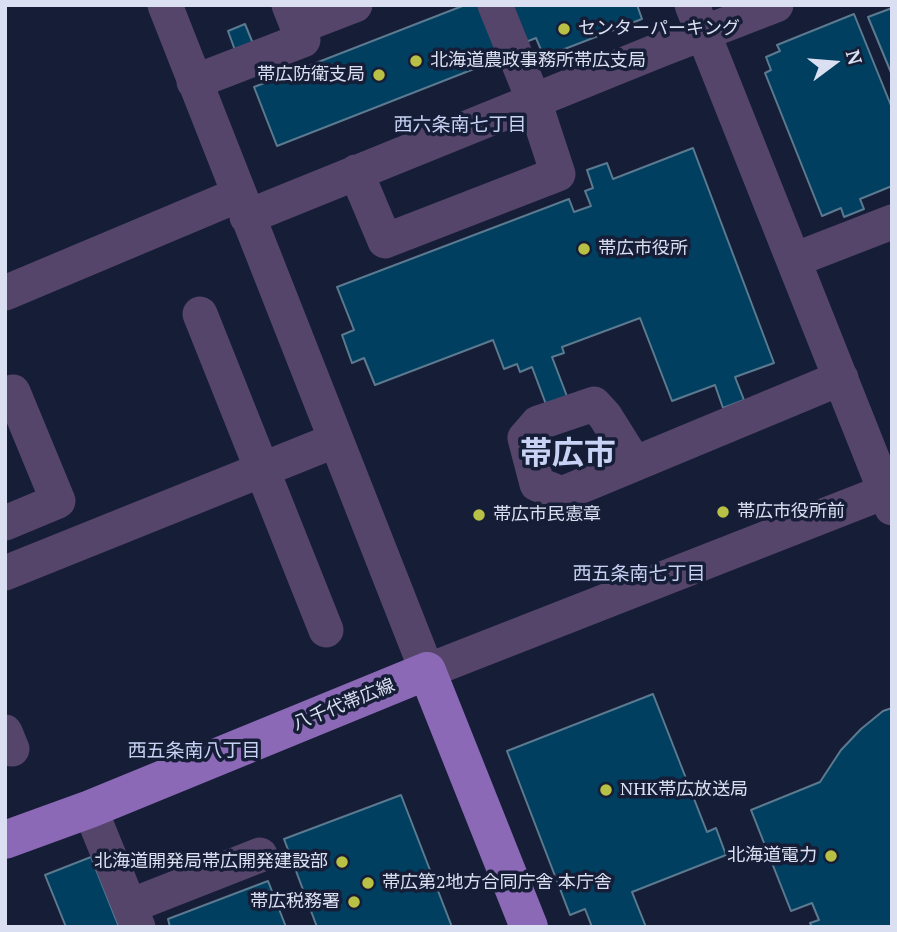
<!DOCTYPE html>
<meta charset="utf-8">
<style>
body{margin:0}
#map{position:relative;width:897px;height:932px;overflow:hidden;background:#161d36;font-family:"PT Serif",serif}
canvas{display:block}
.frame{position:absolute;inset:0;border:7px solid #dae0f1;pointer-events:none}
.north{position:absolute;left:799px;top:28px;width:70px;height:70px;-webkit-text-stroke:5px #161d36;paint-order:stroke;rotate:74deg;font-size:19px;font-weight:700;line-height:28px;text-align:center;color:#dae0f1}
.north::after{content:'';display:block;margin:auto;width:24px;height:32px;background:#dae0f1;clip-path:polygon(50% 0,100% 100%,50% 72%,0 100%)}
</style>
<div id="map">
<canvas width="897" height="932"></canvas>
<div class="frame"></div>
<div class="north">N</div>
</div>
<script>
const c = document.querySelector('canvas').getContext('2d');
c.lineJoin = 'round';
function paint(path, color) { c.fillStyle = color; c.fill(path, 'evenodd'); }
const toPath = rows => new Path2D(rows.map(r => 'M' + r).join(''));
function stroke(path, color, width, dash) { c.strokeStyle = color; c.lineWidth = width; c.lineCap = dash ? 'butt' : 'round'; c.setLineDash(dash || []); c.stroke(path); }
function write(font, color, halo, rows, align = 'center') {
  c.font = font + ' "PT Serif","Noto Sans JP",serif'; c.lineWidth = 7; c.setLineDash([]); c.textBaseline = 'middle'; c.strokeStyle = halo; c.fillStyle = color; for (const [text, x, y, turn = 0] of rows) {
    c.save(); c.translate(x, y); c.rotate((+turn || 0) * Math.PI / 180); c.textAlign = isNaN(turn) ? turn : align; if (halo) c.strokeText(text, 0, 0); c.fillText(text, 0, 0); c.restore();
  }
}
const building = toPath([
 [465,5,482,5,502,58,277,146,254,87,465,5],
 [502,5,637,5,642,19,544,57,536,38,518,45,502,5],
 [892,8,892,75,868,17,892,8],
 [854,14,892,108,892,186,860,199,864,209,844,217,841,208,822,216,765,73,771,70,766,57,780,51,777,45,854,14],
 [245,24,254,46,236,53,228,31,245,24],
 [693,148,774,363,735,377,744,400,723,408,715,385,672,401,640,318,562,347,564,353,552,357,568,399,547,407,532,367,520,372,517,364,504,369,493,340,375,385,364,358,352,363,342,335,354,330,337,287,569,199,574,212,591,206,585,191,593,188,587,170,607,163,613,179,693,148],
 [653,694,707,832,716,828,726,855,632,892,646,927,592,927,585,909,570,915,507,751,653,694],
 [892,708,892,927,812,927,810,923,819,920,812,903,791,911,751,810,820,782,841,750,861,729,883,711,892,708],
 [401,795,452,927,317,927,284,839,401,795],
 [91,857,119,927,66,927,45,875,91,857],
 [268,881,286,927,170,927,168,919,268,881]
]);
const minor = toPath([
 [165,5,427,671,892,489],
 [692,5,892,508],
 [298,27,355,5],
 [194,82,303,40,289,5],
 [356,172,385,241,558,174,534,101,495,5],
 [247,217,662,49,776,5],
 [794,260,892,222],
 [5,293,238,195],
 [200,314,326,630],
 [635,464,605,416,594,404,538,423,525,438,537,484,562,494,841,378],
 [5,523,58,501,13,392],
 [5,573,336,440],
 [5,732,12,749],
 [90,809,138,927],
 [130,906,260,855]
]);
const major = toPath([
 [5,840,90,809,427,671,529,927]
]);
const markers = [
 [564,29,7,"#b8c146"],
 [416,61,7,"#b8c146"],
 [379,75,7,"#b8c146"],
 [584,249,7,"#b8c146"],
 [723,512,7,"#b8c146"],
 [479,515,7,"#b8c146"],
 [606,790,7,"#b8c146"],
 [831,856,7,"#b8c146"],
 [342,862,7,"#b8c146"],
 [368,883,7,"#b8c146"],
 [354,902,7,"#b8c146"]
];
const poiNames = [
 ["センターパーキング",578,29],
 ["北海道農政事務所帯広支局",430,61],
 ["帯広防衛支局",365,75,"right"],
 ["帯広市役所",598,249],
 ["帯広市役所前",737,512],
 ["帯広市民憲章",493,515],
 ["NHK帯広放送局",620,790],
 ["北海道電力",817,856,"right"],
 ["北海道開発局帯広開発建設部",328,862,"right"],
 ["帯広第2地方合同庁舎 本庁舎",382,883],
 ["帯広税務署",340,902,"right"]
];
const streetNames = [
 ["八千代帯広線",344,705,-22]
];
const neighbourhoodNames = [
 ["西六条南七丁目",460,126],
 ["西五条南七丁目",639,575],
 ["西五条南八丁目",194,752]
];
const townNames = [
 ["帯広市",568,455]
];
paint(building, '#003f60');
stroke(building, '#5b7a90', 2);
stroke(minor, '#55456a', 35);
stroke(major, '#8b69b6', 38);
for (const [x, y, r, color] of markers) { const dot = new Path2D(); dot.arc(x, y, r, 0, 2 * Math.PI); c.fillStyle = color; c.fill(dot); stroke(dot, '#161d36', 2.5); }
write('18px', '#dae0f1', '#161d36', poiNames, 'left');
write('18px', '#dae0f1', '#161d36', streetNames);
write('19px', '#c7d2f4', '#161d36', neighbourhoodNames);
write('bold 32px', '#c7d2f4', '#161d36', townNames);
</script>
